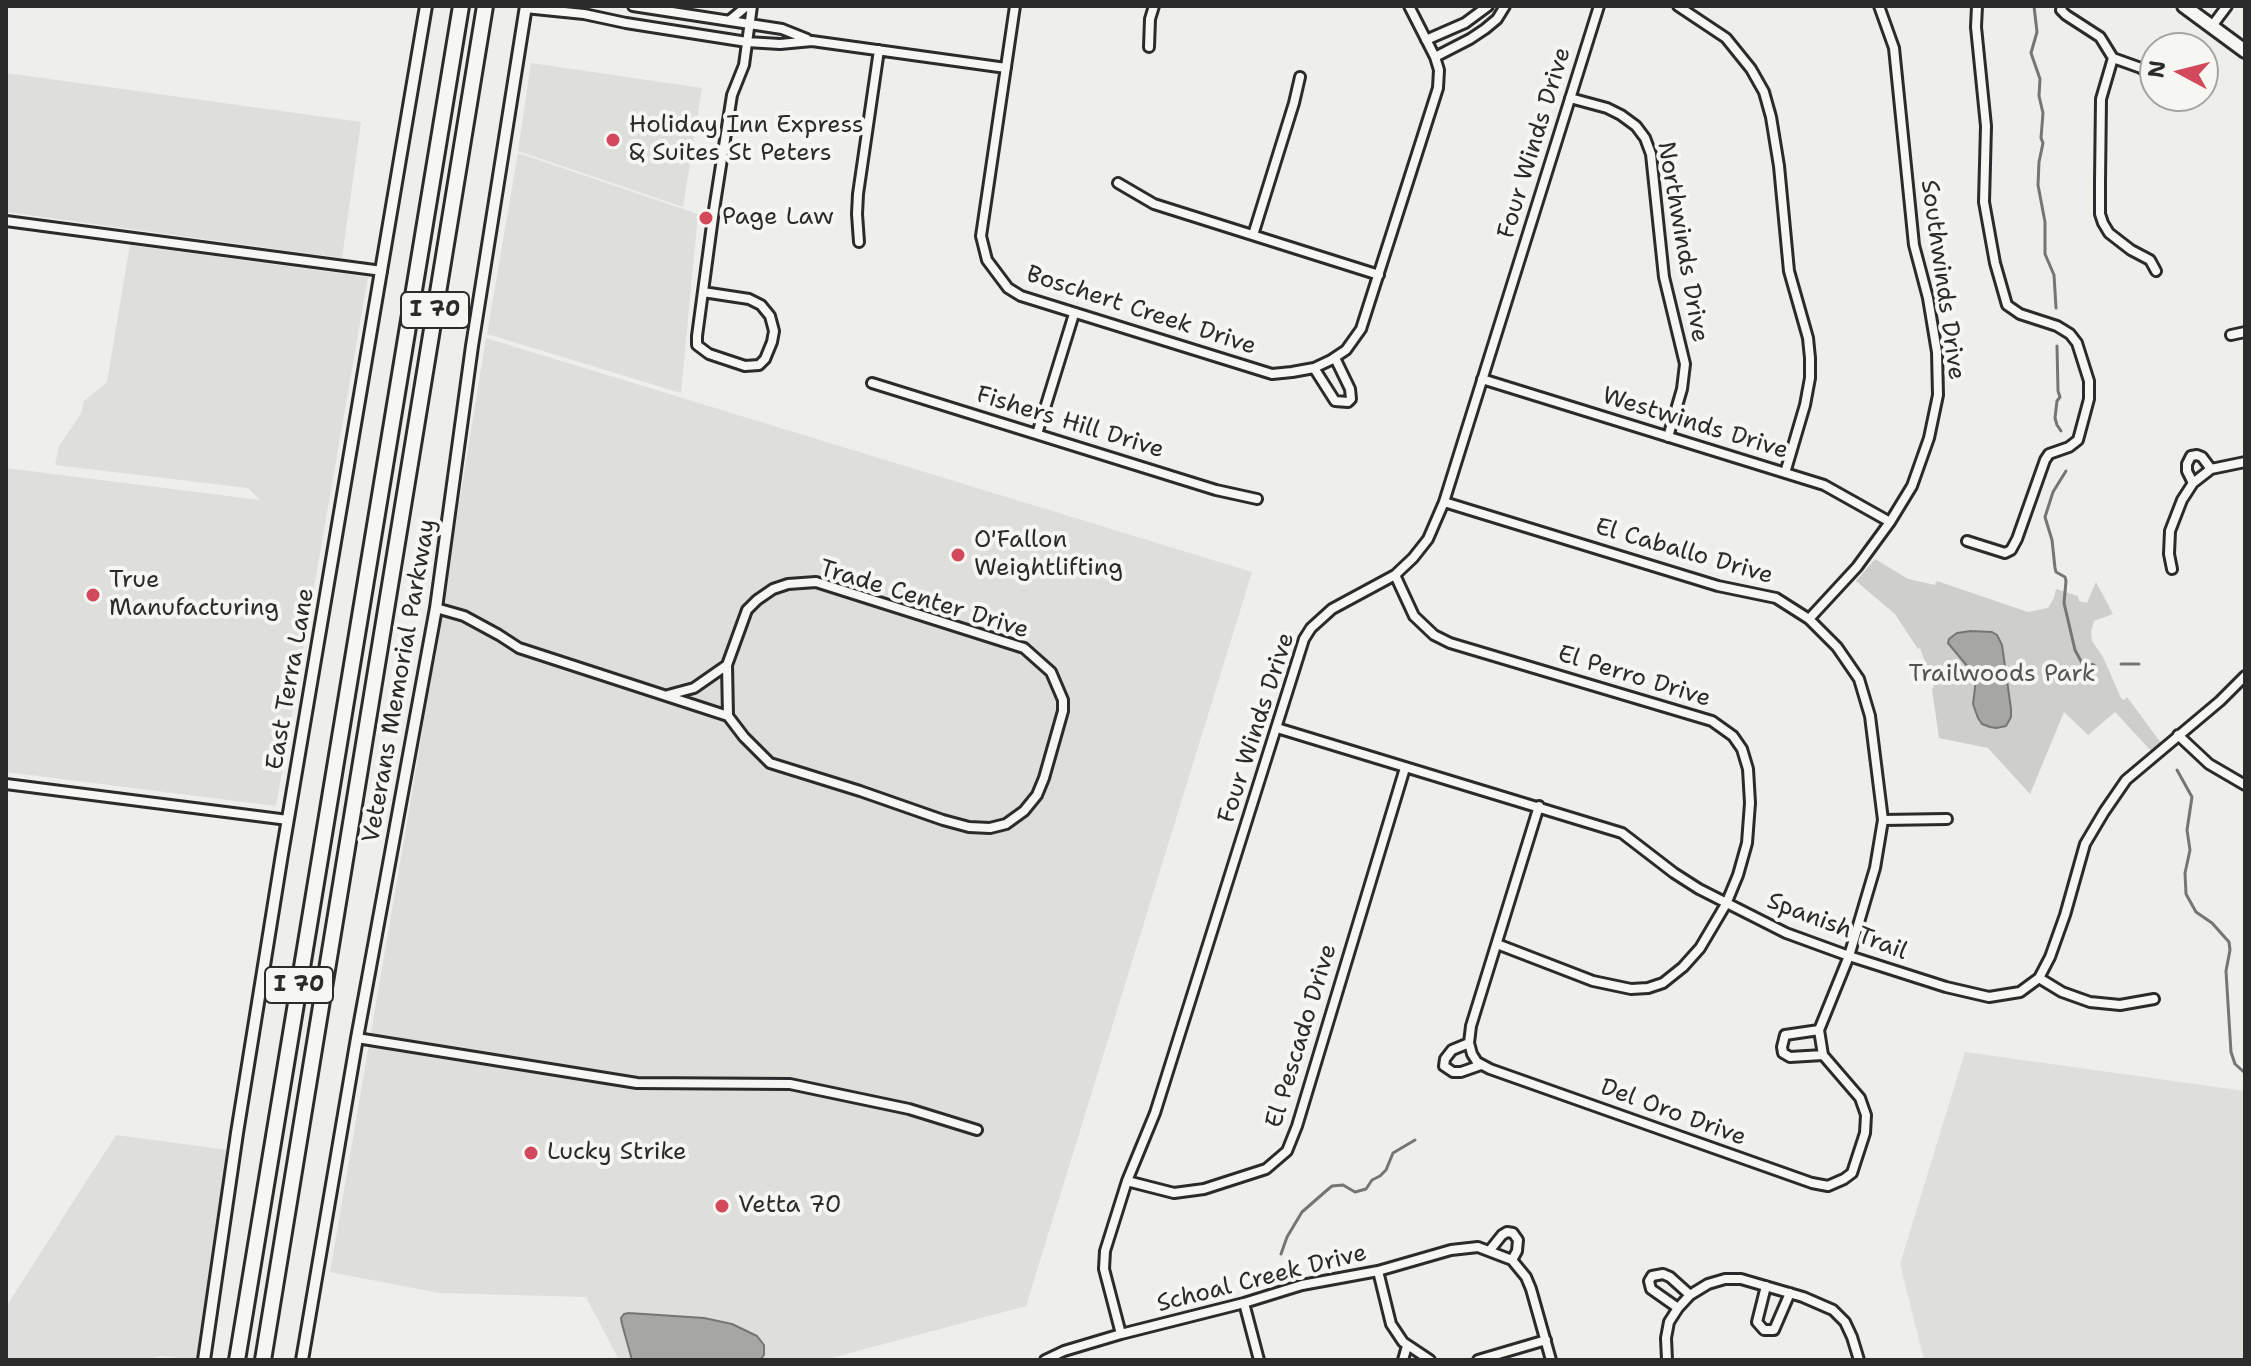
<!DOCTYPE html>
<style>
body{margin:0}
#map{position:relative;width:2251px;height:1366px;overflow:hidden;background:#eeeeea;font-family:"Shantell Sans",sans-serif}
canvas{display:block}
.frame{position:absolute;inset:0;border:8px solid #2b2b2b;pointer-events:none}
.north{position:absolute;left:2139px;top:32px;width:80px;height:80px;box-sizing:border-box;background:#f6f6f2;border:2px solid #a5a5a2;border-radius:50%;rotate:277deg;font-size:22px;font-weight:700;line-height:32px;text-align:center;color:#2b2b2b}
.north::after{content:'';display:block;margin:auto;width:28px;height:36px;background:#d1495b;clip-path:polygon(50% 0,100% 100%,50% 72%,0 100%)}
</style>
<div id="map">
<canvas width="2251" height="1366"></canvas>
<div class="frame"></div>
<div class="north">N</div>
</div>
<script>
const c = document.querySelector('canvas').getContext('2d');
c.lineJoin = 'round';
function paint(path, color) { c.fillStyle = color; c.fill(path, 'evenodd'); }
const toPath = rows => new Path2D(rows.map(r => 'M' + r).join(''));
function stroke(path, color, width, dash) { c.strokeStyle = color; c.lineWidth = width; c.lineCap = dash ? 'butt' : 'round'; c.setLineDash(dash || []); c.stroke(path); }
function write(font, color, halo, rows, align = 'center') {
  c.font = font + ' "Shantell Sans",sans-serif'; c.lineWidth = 8; c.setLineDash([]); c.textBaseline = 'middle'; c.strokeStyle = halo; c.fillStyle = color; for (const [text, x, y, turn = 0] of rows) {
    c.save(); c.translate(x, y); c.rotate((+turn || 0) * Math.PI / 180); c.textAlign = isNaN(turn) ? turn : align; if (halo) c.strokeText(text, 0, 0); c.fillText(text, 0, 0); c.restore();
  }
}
const built = toPath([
 [531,63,702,88,683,207,518,151],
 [6,73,361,122,342,258,6,212],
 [518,153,698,214,681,393,487,334],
 [130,245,368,277,276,806,6,772,6,468,260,500,248,488,55,465,59,446,81,414,84,401,107,382],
 [486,338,1252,572,1026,1306,824,1360,619,1360,586,1297,439,1293,330,1272,412,793],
 [1965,1052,2245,1091,2245,1360,1924,1360,1900,1264],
 [116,1135,228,1150,196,1360,161,1356,142,1360,6,1360,6,1307]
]);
const green = toPath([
 [1875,559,1908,579,1935,585,1937,581,2028,612,2048,608,2054,598,2056,589,2078,596,2079,601,2087,603,2096,582,2113,614,2094,621,2091,632,2092,641,2103,657,2121,698,2124,700,2127,697,2161,743,2151,751,2115,712,2088,735,2064,712,2030,794,1988,748,1939,738,1932,689,1934,687,1920,648,1918,649,1895,614,1856,581]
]);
const water = toPath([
 [1971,631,1992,632,1997,635,2002,645,2011,709,2011,717,2006,726,1996,728,1990,727,1982,724,1978,718,1973,704,1976,680,1972,672,1948,643,1949,639,1957,633,1971,631],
 [629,1313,704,1318,732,1324,757,1336,764,1345,764,1355,760,1360,632,1360,622,1324,621,1318,624,1314,629,1313]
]);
const stream = toPath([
 [2034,6,2037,32,2031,53,2040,79,2039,96,2043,113,2041,138,2043,143,2039,162,2038,185,2045,222,2045,254,2054,275,2056,308],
 [2057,346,2058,391,2060,397,2057,401,2055,418,2057,425,2061,431],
 [2066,471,2053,492,2045,517,2052,540,2055,568,2056,572,2065,577,2066,581,2064,603,2075,650,2082,663,2094,665,2093,683],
 [2082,663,2087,678],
 [2121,664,2139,664],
 [2177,770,2192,797,2187,830,2190,850,2185,873,2186,894,2196,912,2212,923,2229,942,2230,950,2226,971,2231,1052,2235,1064,2245,1073],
 [1281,1254,1287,1237,1302,1212,1326,1191,1332,1186,1343,1185,1355,1192,1366,1189,1372,1180,1380,1176,1386,1170,1393,1153,1415,1140]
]);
const minor = toPath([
 [633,6,782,29,807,39],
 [1015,6,981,236,987,260,1008,288,1021,296,1272,374,1292,372,1314,368,1331,360,1346,350,1361,329,1438,88,1439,70,1435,57,1409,6],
 [1678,6,1726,38,1751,69,1764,92,1771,117,1779,166,1789,271,1808,338,1810,358,1810,378,1805,405,1785,473],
 [2062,6,2061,10,2066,15,2100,37,2113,58,2101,99,2100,182,2100,214,2103,223,2109,233,2131,250,2150,260,2156,271],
 [525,8,584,14,626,23,747,42,780,44,812,41,1006,68],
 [730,20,747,6],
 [2212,26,2227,6],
 [1426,40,1465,23,1488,6],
 [1149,47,1150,19,1154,6],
 [1435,57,1470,39,1485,29,1497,19,1505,6],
 [2113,58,2141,68,2155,78],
 [2183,96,2189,100],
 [1570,98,1607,108,1621,115,1636,126,1645,138,1651,154,1664,277,1685,364,1682,389,1668,437],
 [1118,183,1154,204,1379,275],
 [6,221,382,271],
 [1253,235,1294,103,1300,77],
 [859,242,857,214,858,194,879,50],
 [703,292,749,299,761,305,770,316,774,331,772,342,765,359,759,365,745,366,709,354,697,345,697,336,714,210,732,95,744,65,752,6],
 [2231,335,2245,332],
 [1314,368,1335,401,1348,402,1351,399,1350,389,1335,358],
 [1482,379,1824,485,1890,522],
 [872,383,1216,490,1257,499],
 [1037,434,1074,314],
 [2193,483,2187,471,2187,464,2191,456,2197,455,2202,457,2211,469],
 [1444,502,1718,586,1776,598,1809,619,1837,647,1859,679,1870,716,1883,820,1875,868,1849,956,1819,1030,1823,1055,1860,1098,1866,1115,1865,1133,1852,1173,1844,1179,1828,1186,1812,1183,1490,1069,1477,1062,1472,1054,1469,1043,1471,1026,1539,806],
 [1967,541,2005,553,2011,550,2017,539,2045,460,2049,454,2069,447,2078,440,2089,399,2089,381,2077,343,2070,334,2057,326,2020,314,2007,305,1995,263,1984,202,1986,126,1976,27,1977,6],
 [2172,569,2169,554,2170,531,2182,500,2193,483,2211,469,2245,462],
 [1395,575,1414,616,1434,635,1450,643,1712,721,1733,736,1742,749,1748,769,1750,803,1747,843,1738,875,1726,904,1700,948,1683,967,1663,983,1648,988,1631,989,1593,981,1497,944],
 [816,582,1024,648,1051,672,1063,700,1063,711,1044,778,1037,795,1024,811,1006,824,990,828,969,827,943,820,860,791,770,763,744,737,728,716,727,665,747,610,757,600,773,589,788,584,816,582],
 [436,608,464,616,499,635,519,648,728,716],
 [1809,619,1857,567,1890,522,1912,486,1929,438,1938,395,1937,352,1928,298,1914,245,1894,48,1879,6],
 [668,695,694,688,727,665],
 [1277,728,1622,833,1674,873,1699,889,1786,933,1849,956,1946,987,1989,997,2020,992,2039,978,2050,957,2065,915,2085,844,2104,812,2126,780,2220,701,2245,676],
 [2178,735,2209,764,2245,785],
 [6,784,288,820],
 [1883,820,1947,819],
 [2039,978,2062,992,2090,1002,2120,1005,2154,999],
 [1819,1030,1785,1035,1782,1047,1783,1053,1790,1057,1823,1055],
 [357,1038,637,1083,790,1084,909,1109,977,1130],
 [1469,1043,1452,1050,1445,1059,1444,1066,1453,1072,1461,1072,1481,1065],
 [1127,1181,1174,1193,1204,1189,1266,1169,1287,1151,1297,1126,1405,768],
 [1490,1250,1502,1235,1507,1232,1513,1233,1518,1240,1517,1251,1512,1260],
 [1378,1271,1391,1324,1403,1342,1430,1360],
 [1766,1286,1757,1322,1764,1330,1774,1330,1790,1293],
 [1244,1303,1259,1360],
 [1678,1308,1651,1289,1649,1281,1652,1276,1663,1274,1670,1277,1690,1295],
 [1121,1334,1104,1269,1105,1251,1127,1181,1155,1113,1304,639,1311,628,1332,609,1395,575,1413,558,1428,539,1444,502,1599,6],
 [1045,1360,1064,1351,1121,1334,1244,1303,1302,1285,1378,1271,1451,1250,1478,1247,1512,1260,1526,1277,1531,1289,1551,1360],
 [1403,1360,1407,1346],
 [1478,1360,1546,1340],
 [1667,1360,1666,1338,1669,1322,1678,1308,1690,1295,1708,1284,1725,1279,1741,1279,1803,1297,1833,1310,1845,1322,1852,1337,1859,1360]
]);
const tertiary = toPath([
 [204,1360,237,1133,282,854,426,6],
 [302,1360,357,1038,436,608,472,346,526,6]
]);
const primary = toPath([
 [2184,6,2245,51]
]);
const motorway = toPath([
 [237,1360,461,6],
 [263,1360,485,6]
]);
const markers = [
 [613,140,8,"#d1495b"],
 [706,218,8,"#d1495b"],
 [958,555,8,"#d1495b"],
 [93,595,8,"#d1495b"],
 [531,1153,8,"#d1495b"],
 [722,1206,8,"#d1495b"]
];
const shields = [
 [435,310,68],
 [299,985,68]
];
const shieldNames = [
 ["I 70",435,310],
 ["I 70",299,985]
];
const poiNames = [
 ["Holiday Inn Express",629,126],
 ["& Suites St Peters",629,154],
 ["Page Law",722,218],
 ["O'Fallon",974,541],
 ["Weightlifting",974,569],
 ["True",109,581],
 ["Manufacturing",109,609],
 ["Lucky Strike",547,1153],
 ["Vetta 70",738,1206]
];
const streetNames = [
 ["Four Winds Drive",1535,143,-73],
 ["Northwinds Drive",1682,242,80],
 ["Southwinds Drive",1942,280,82],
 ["Boschert Creek Drive",1141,311,18],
 ["Fishers Hill Drive",1070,423,17],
 ["Westwinds Drive",1695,424,17],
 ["El Caballo Drive",1684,552,16],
 ["Trade Center Drive",924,600,17],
 ["El Perro Drive",1634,677,17],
 ["East Terra Lane",291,679,-80],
 ["Veterans Memorial Parkway",400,681,-80],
 ["Four Winds Drive",1257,728,-72],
 ["Spanish Trail",1837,927,21],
 ["El Pescado Drive",1302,1036,-73],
 ["Del Oro Drive",1673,1113,20],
 ["Schoal Creek Drive",1262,1279,-14]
];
const parkNames = [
 ["Trailwoods Park",2002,675]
];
paint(built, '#dededb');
paint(green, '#cececa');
paint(water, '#a6a6a3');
stroke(water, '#757573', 2);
stroke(stream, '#757573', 3);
stroke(minor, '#2b2b2b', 14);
stroke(tertiary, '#2b2b2b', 16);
stroke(primary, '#2b2b2b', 18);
stroke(motorway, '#2b2b2b', 20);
stroke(minor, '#f6f6f2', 8);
stroke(tertiary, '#f6f6f2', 10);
stroke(primary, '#f6f6f2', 12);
stroke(motorway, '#f6f6f2', 14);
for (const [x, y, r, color] of markers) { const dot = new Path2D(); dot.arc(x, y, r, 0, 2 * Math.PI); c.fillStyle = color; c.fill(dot); stroke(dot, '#f6f6f2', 3); }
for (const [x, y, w] of shields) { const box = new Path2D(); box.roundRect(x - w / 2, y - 18, w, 36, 6); c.fillStyle = '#f6f6f2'; c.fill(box); stroke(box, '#2b2b2b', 2); }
write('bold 22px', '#2b2b2b', null, shieldNames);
write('24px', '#2b2b2b', '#f6f6f2', poiNames, 'left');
write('24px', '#2b2b2b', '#f6f6f2', streetNames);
write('24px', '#545453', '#f6f6f2', parkNames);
</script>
